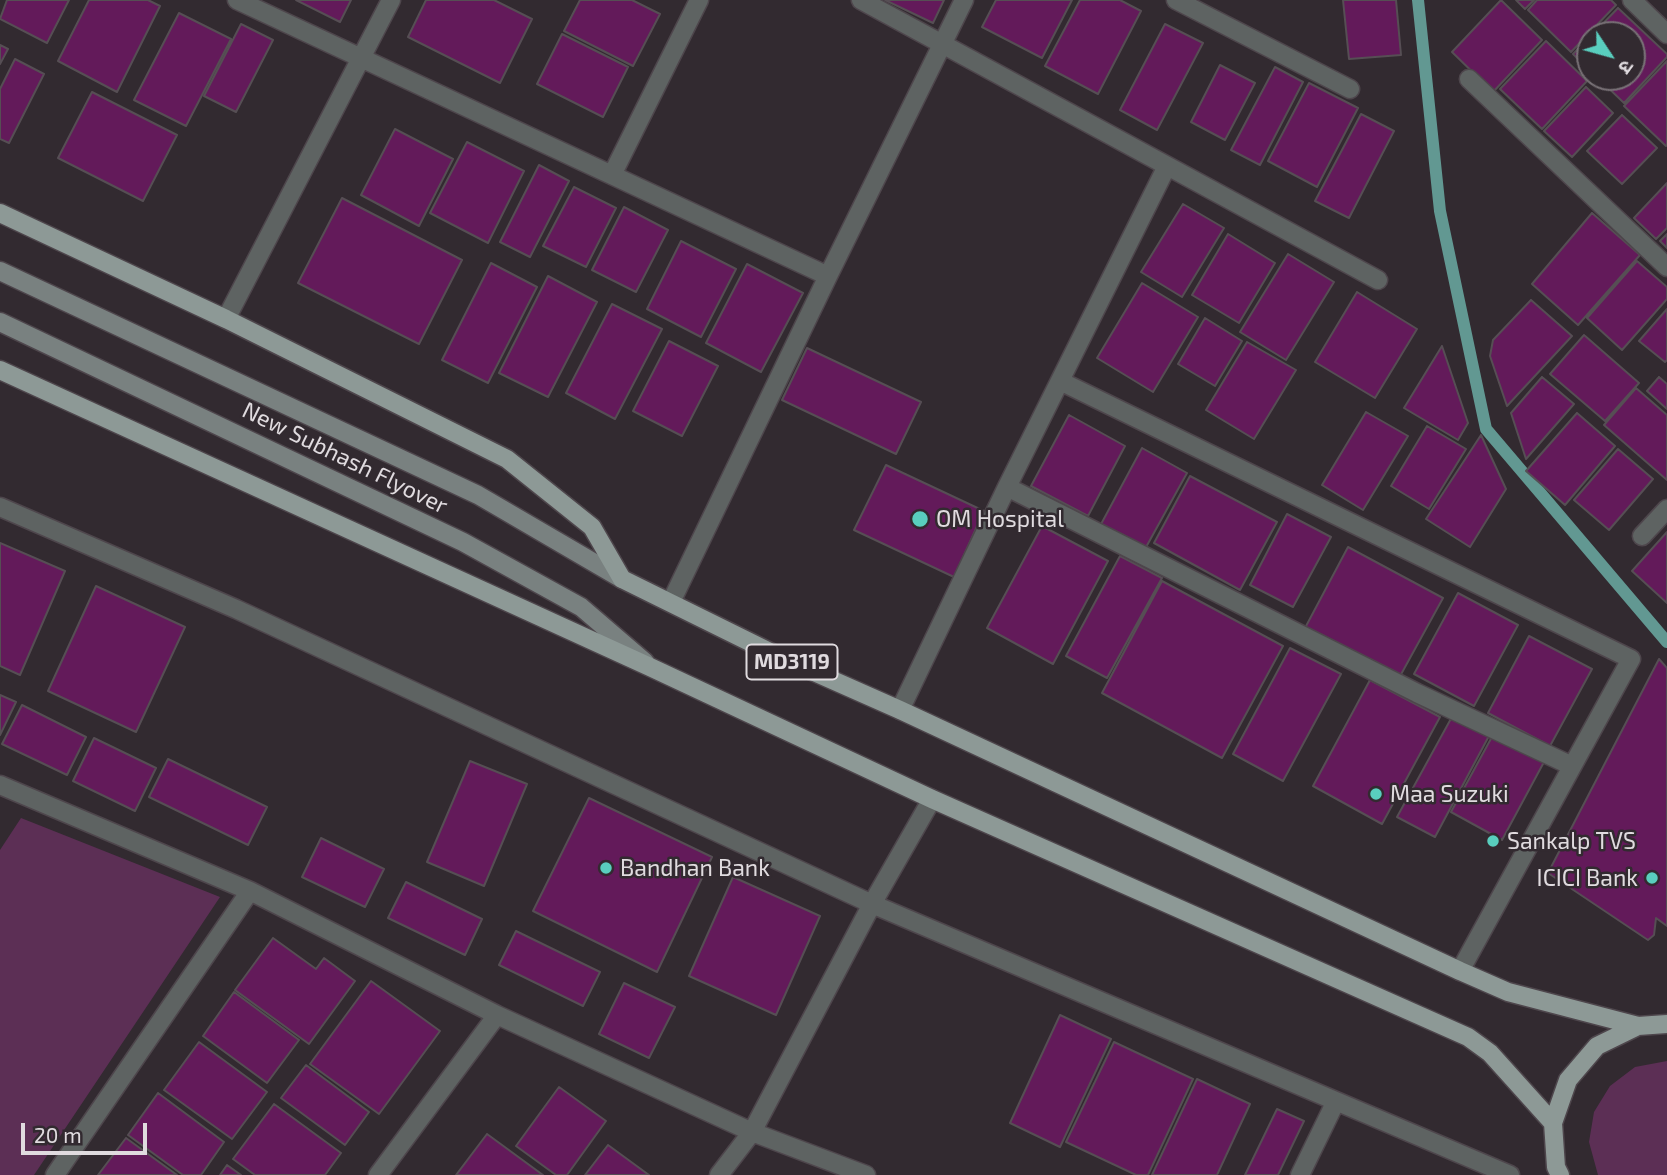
<!DOCTYPE html>
<meta charset="utf-8">
<style>
body{margin:0}
#map{position:relative;width:1667px;height:1175px;overflow:hidden;background:#322a30;font-family:"Exo 2","Noto Sans Devanagari",sans-serif}
canvas{display:block}
.north{position:absolute;left:1576px;top:21px;width:70px;height:70px;box-sizing:border-box;background:#322a30;border:2px solid #787176;border-radius:50%;rotate:126deg;font-size:19px;font-weight:700;line-height:28px;text-align:center;color:#e0dbdf}
.north::after{content:'';display:block;margin:auto;width:24px;height:32px;background:#59cebe;clip-path:polygon(50% 0,100% 100%,50% 72%,0 100%)}
.scale{position:absolute;left:21px;top:1123px;width:126px;height:32px;box-sizing:border-box;border:4px solid #e0dbdf;border-top:0;padding-left:9px;font-size:21px;line-height:24px;white-space:nowrap;color:#e0dbdf;-webkit-text-stroke:5px #322a30;paint-order:stroke}
</style>
<div id="map">
<canvas width="1667" height="1175"></canvas>
<div class="north">उ</div>
<div class="scale">20 m</div>
</div>
<script>
const c = document.querySelector('canvas').getContext('2d');
c.lineJoin = 'round';
function paint(path, color) { c.fillStyle = color; c.fill(path, 'evenodd'); }
const toPath = rows => new Path2D(rows.map(r => 'M' + r).join(''));
function stroke(path, color, width, dash) { c.strokeStyle = color; c.lineWidth = width; c.lineCap = dash ? 'butt' : 'round'; c.setLineDash(dash || []); c.stroke(path); }
function write(font, color, halo, rows, align = 'center') {
  c.font = font + ' "Exo 2",sans-serif'; c.lineWidth = 5; c.setLineDash([]); c.textBaseline = 'middle'; c.strokeStyle = halo; c.fillStyle = color; for (const [text, x, y, turn = 0] of rows) {
    c.save(); c.translate(x, y); c.rotate((+turn || 0) * Math.PI / 180); c.textAlign = isNaN(turn) ? turn : align; if (halo) c.strokeText(text, 0, 0); c.fillText(text, 0, 0); c.restore();
  }
}
const green = toPath([
 [21,818,220,897,34,1175,0,1175,0,850],
 [1667,1061,1667,1175,1598,1175,1589,1142,1594,1112,1610,1086,1635,1067]
]);
const stream = toPath([
 [1418,0,1440,211,1486,429,1667,642]
]);
const building = toPath([
 [7,0,69,0,47,43,0,19,7,0],
 [89,0,148,0,160,6,117,92,58,61,89,0],
 [296,0,351,0,340,22,296,0],
 [426,0,494,0,532,19,500,83,408,37,426,0],
 [580,0,632,0,660,14,633,66,564,31,580,0],
 [885,0,944,0,933,23,885,0],
 [996,0,1072,0,1042,58,982,27,996,0],
 [1080,0,1120,0,1141,11,1098,94,1045,66,1080,0],
 [1343,0,1396,0,1401,55,1349,59,1343,0],
 [1501,0,1542,40,1493,92,1452,52,1501,0],
 [1516,0,1534,0,1525,9,1516,0],
 [1537,0,1611,0,1616,5,1571,52,1528,10,1537,0],
 [1618,8,1667,54,1667,57,1624,103,1597,77,1632,77,1632,35,1592,35,1618,8],
 [179,13,231,39,186,126,134,100,179,13],
 [241,24,273,40,236,112,204,96,241,24],
 [1165,24,1203,43,1157,130,1120,110,1165,24],
 [562,34,628,67,603,117,537,84,562,34],
 [1590,37,1590,71,1573,54,1590,37],
 [1546,41,1587,81,1542,129,1500,89,1546,41],
 [0,45,8,49,0,64,0,45],
 [15,59,44,74,9,143,0,139,0,89,15,59],
 [1667,61,1667,145,1666,146,1624,106,1667,61],
 [1220,65,1255,83,1225,140,1191,122,1220,65],
 [1275,67,1303,82,1260,165,1231,150,1275,67],
 [1309,83,1358,108,1317,187,1268,161,1309,83],
 [1586,87,1613,113,1572,157,1544,131,1586,87],
 [92,92,177,135,143,201,58,158,92,92],
 [1361,114,1394,131,1349,218,1315,201,1361,114],
 [1622,115,1657,148,1622,184,1587,151,1622,115],
 [395,129,453,159,419,226,361,195,395,129],
 [467,142,524,171,488,243,430,213,467,142],
 [539,165,569,181,530,257,500,242,539,165],
 [1667,183,1667,228,1656,239,1634,218,1667,183],
 [574,187,616,208,586,267,543,246,574,187],
 [342,198,462,260,419,344,298,283,342,198],
 [1183,204,1224,228,1182,297,1141,272,1183,204],
 [624,207,668,230,636,292,592,270,624,207],
 [1592,213,1640,255,1578,325,1532,284,1592,213],
 [1228,234,1275,263,1239,323,1192,295,1228,234],
 [1667,234,1667,248,1660,241,1667,234],
 [681,241,736,269,701,337,647,309,681,241],
 [1288,254,1334,282,1286,360,1240,332,1288,254],
 [1637,261,1667,287,1667,299,1622,350,1587,318,1637,261],
 [491,263,537,287,488,383,442,360,491,263],
 [747,264,803,293,761,372,706,343,747,264],
 [548,276,597,302,548,397,499,373,548,276],
 [1142,283,1198,317,1153,392,1097,358,1142,283],
 [1357,292,1417,329,1375,398,1315,362,1357,292],
 [1531,300,1572,336,1507,406,1490,356,1493,340,1531,300],
 [612,304,662,329,615,419,566,393,612,304],
 [1667,309,1667,360,1665,362,1639,341,1667,309],
 [1205,318,1242,341,1215,386,1178,364,1205,318],
 [1584,335,1639,383,1605,421,1550,374,1584,335],
 [669,341,718,366,682,436,633,411,669,341],
 [1247,342,1296,370,1254,439,1206,410,1247,342],
 [1442,346,1468,423,1458,440,1404,408,1442,346],
 [807,348,921,402,896,454,782,400,807,348],
 [1542,377,1574,404,1526,459,1511,413,1542,377],
 [1659,377,1667,384,1667,409,1647,391,1659,377],
 [1636,388,1667,415,1667,480,1604,425,1636,388],
 [1366,412,1408,436,1363,510,1322,485,1366,412],
 [1577,413,1615,446,1565,505,1526,471,1577,413],
 [1069,415,1125,446,1088,516,1031,486,1069,415],
 [1427,426,1466,449,1429,509,1391,486,1427,426],
 [1481,435,1506,489,1470,547,1426,519,1481,435],
 [1142,448,1187,473,1145,549,1100,526,1142,448],
 [1618,449,1653,479,1609,530,1574,500,1618,449],
 [886,465,984,511,954,577,854,530,886,465],
 [1190,476,1277,522,1240,590,1154,543,1190,476],
 [1287,514,1331,537,1293,607,1250,585,1287,514],
 [1042,526,1108,561,1053,664,987,628,1042,526],
 [1667,532,1667,603,1632,571,1667,532],
 [0,543,65,571,20,675,0,666,0,543],
 [1348,547,1443,598,1399,678,1305,628,1348,547],
 [1120,556,1162,578,1107,678,1066,656,1120,556],
 [1162,581,1283,646,1222,758,1102,693,1162,581],
 [96,586,185,627,136,732,48,691,96,586],
 [1458,593,1518,625,1474,706,1414,674,1458,593],
 [1529,636,1592,669,1550,746,1488,713,1529,636],
 [1290,648,1341,674,1283,781,1233,754,1290,648],
 [1659,659,1667,668,1667,926,1656,918,1654,935,1648,940,1548,873,1659,659],
 [1370,680,1440,717,1382,824,1313,786,1370,680],
 [0,695,16,702,0,735,0,695],
 [22,705,86,737,67,775,2,744,22,705],
 [1453,715,1490,734,1435,837,1397,817,1453,715],
 [1493,735,1544,762,1502,840,1451,812,1493,735],
 [94,738,156,768,135,811,73,781,94,738],
 [168,759,267,807,248,845,149,797,168,759],
 [470,761,527,784,484,886,427,862,470,761],
 [589,798,712,857,657,972,533,911,589,798],
 [321,838,384,869,365,907,302,877,321,838],
 [733,877,820,916,776,1015,689,976,733,877],
 [406,882,482,919,465,955,388,918,406,882],
 [516,931,600,972,583,1006,499,965,516,931],
 [273,938,316,969,324,958,355,981,309,1044,235,990,273,938],
 [371,981,440,1031,379,1114,310,1064,371,981],
 [624,983,675,1007,649,1058,599,1034,624,983],
 [234,992,299,1040,267,1083,203,1036,234,992],
 [1060,1015,1111,1039,1060,1147,1010,1123,1060,1015],
 [199,1042,267,1092,232,1139,164,1090,199,1042],
 [1114,1042,1193,1079,1148,1175,1136,1175,1066,1142,1114,1042],
 [306,1065,369,1112,345,1145,281,1098,306,1065],
 [1197,1079,1250,1104,1217,1175,1152,1175,1197,1079],
 [559,1087,606,1121,567,1175,556,1175,516,1146,559,1087],
 [158,1093,224,1142,201,1175,183,1175,128,1135,158,1093],
 [274,1104,341,1153,325,1175,255,1175,233,1159,274,1104],
 [1277,1109,1304,1121,1278,1175,1245,1175,1277,1109],
 [487,1134,543,1175,456,1175,487,1134],
 [126,1138,177,1175,98,1175,126,1138],
 [608,1145,649,1175,585,1175,608,1145],
 [227,1165,241,1175,220,1175,227,1165]
]);
const street = toPath([
 [237,0,828,276],
 [861,0,1378,280],
 [1176,0,1350,89],
 [1632,0,1667,34],
 [1469,79,1667,267],
 [612,175,699,0],
 [226,319,391,0],
 [1060,381,1631,659,1460,971],
 [1007,487,1417,693,1572,766],
 [0,507,236,609,872,904,1510,1175],
 [1642,536,1667,509],
 [671,602,828,276,964,0],
 [900,710,1007,487,1167,166],
 [0,785,250,891,497,1015,752,1132,866,1175],
 [55,1175,250,891],
 [378,1175,497,1015],
 [719,1175,752,1132,872,904,932,799],
 [1300,1175,1336,1101]
]);
const secondary = toPath([
 [0,271,478,495,622,579],
 [0,322,463,542,581,607,645,662]
]);
const primary = toPath([
 [0,213,226,319,507,459,592,527,622,579,778,656,900,710,1460,971,1508,992,1638,1026],
 [0,370,650,667,932,799,1468,1037,1490,1053,1553,1123],
 [1560,1175,1556,1167,1553,1123,1568,1080,1597,1046,1638,1026,1667,1024]
]);
const markers = [
 [920,519,9,"#59cebe"],
 [1376,794,7,"#59cebe"],
 [1493,841,7,"#59cebe"],
 [606,868,7,"#59cebe"],
 [1652,878,7,"#59cebe"]
];
const shields = [
 [792,662,91]
];
const shieldNames = [
 ["MD3119",792,662]
];
const streetNames = [
 ["New Subhash Flyover",345,458,26]
];
const poiNames = [
 ["OM Hospital",936,519],
 ["Maa Suzuki",1390,794],
 ["Sankalp TVS",1507,841],
 ["Bandhan Bank",620,868],
 ["ICICI Bank",1638,878,"right"]
];
paint(green, '#5c2f55');
stroke(stream, '#629892', 12);
paint(building, '#631a5a');
stroke(building, '#564e54', 2);
stroke(street, '#4e464c', 21);
stroke(secondary, '#4e464c', 21);
stroke(primary, '#4e464c', 21);
stroke(street, '#5e6362', 18);
stroke(secondary, '#798180', 18);
stroke(primary, '#8d9996', 18);
for (const [x, y, r, color] of markers) { const dot = new Path2D(); dot.arc(x, y, r, 0, 2 * Math.PI); c.fillStyle = color; c.fill(dot); stroke(dot, '#322a30', 2.5); }
for (const [x, y, w] of shields) { const box = new Path2D(); box.roundRect(x - w / 2, y - 17.5, w, 35, 5); c.fillStyle = '#322a30'; c.fill(box); stroke(box, '#e0dbdf', 2); }
write('bold 21px', '#e0dbdf', null, shieldNames);
write('23px', '#e0dbdf', '#322a30', streetNames);
write('23px', '#e0dbdf', '#322a30', poiNames, 'left');
</script>
